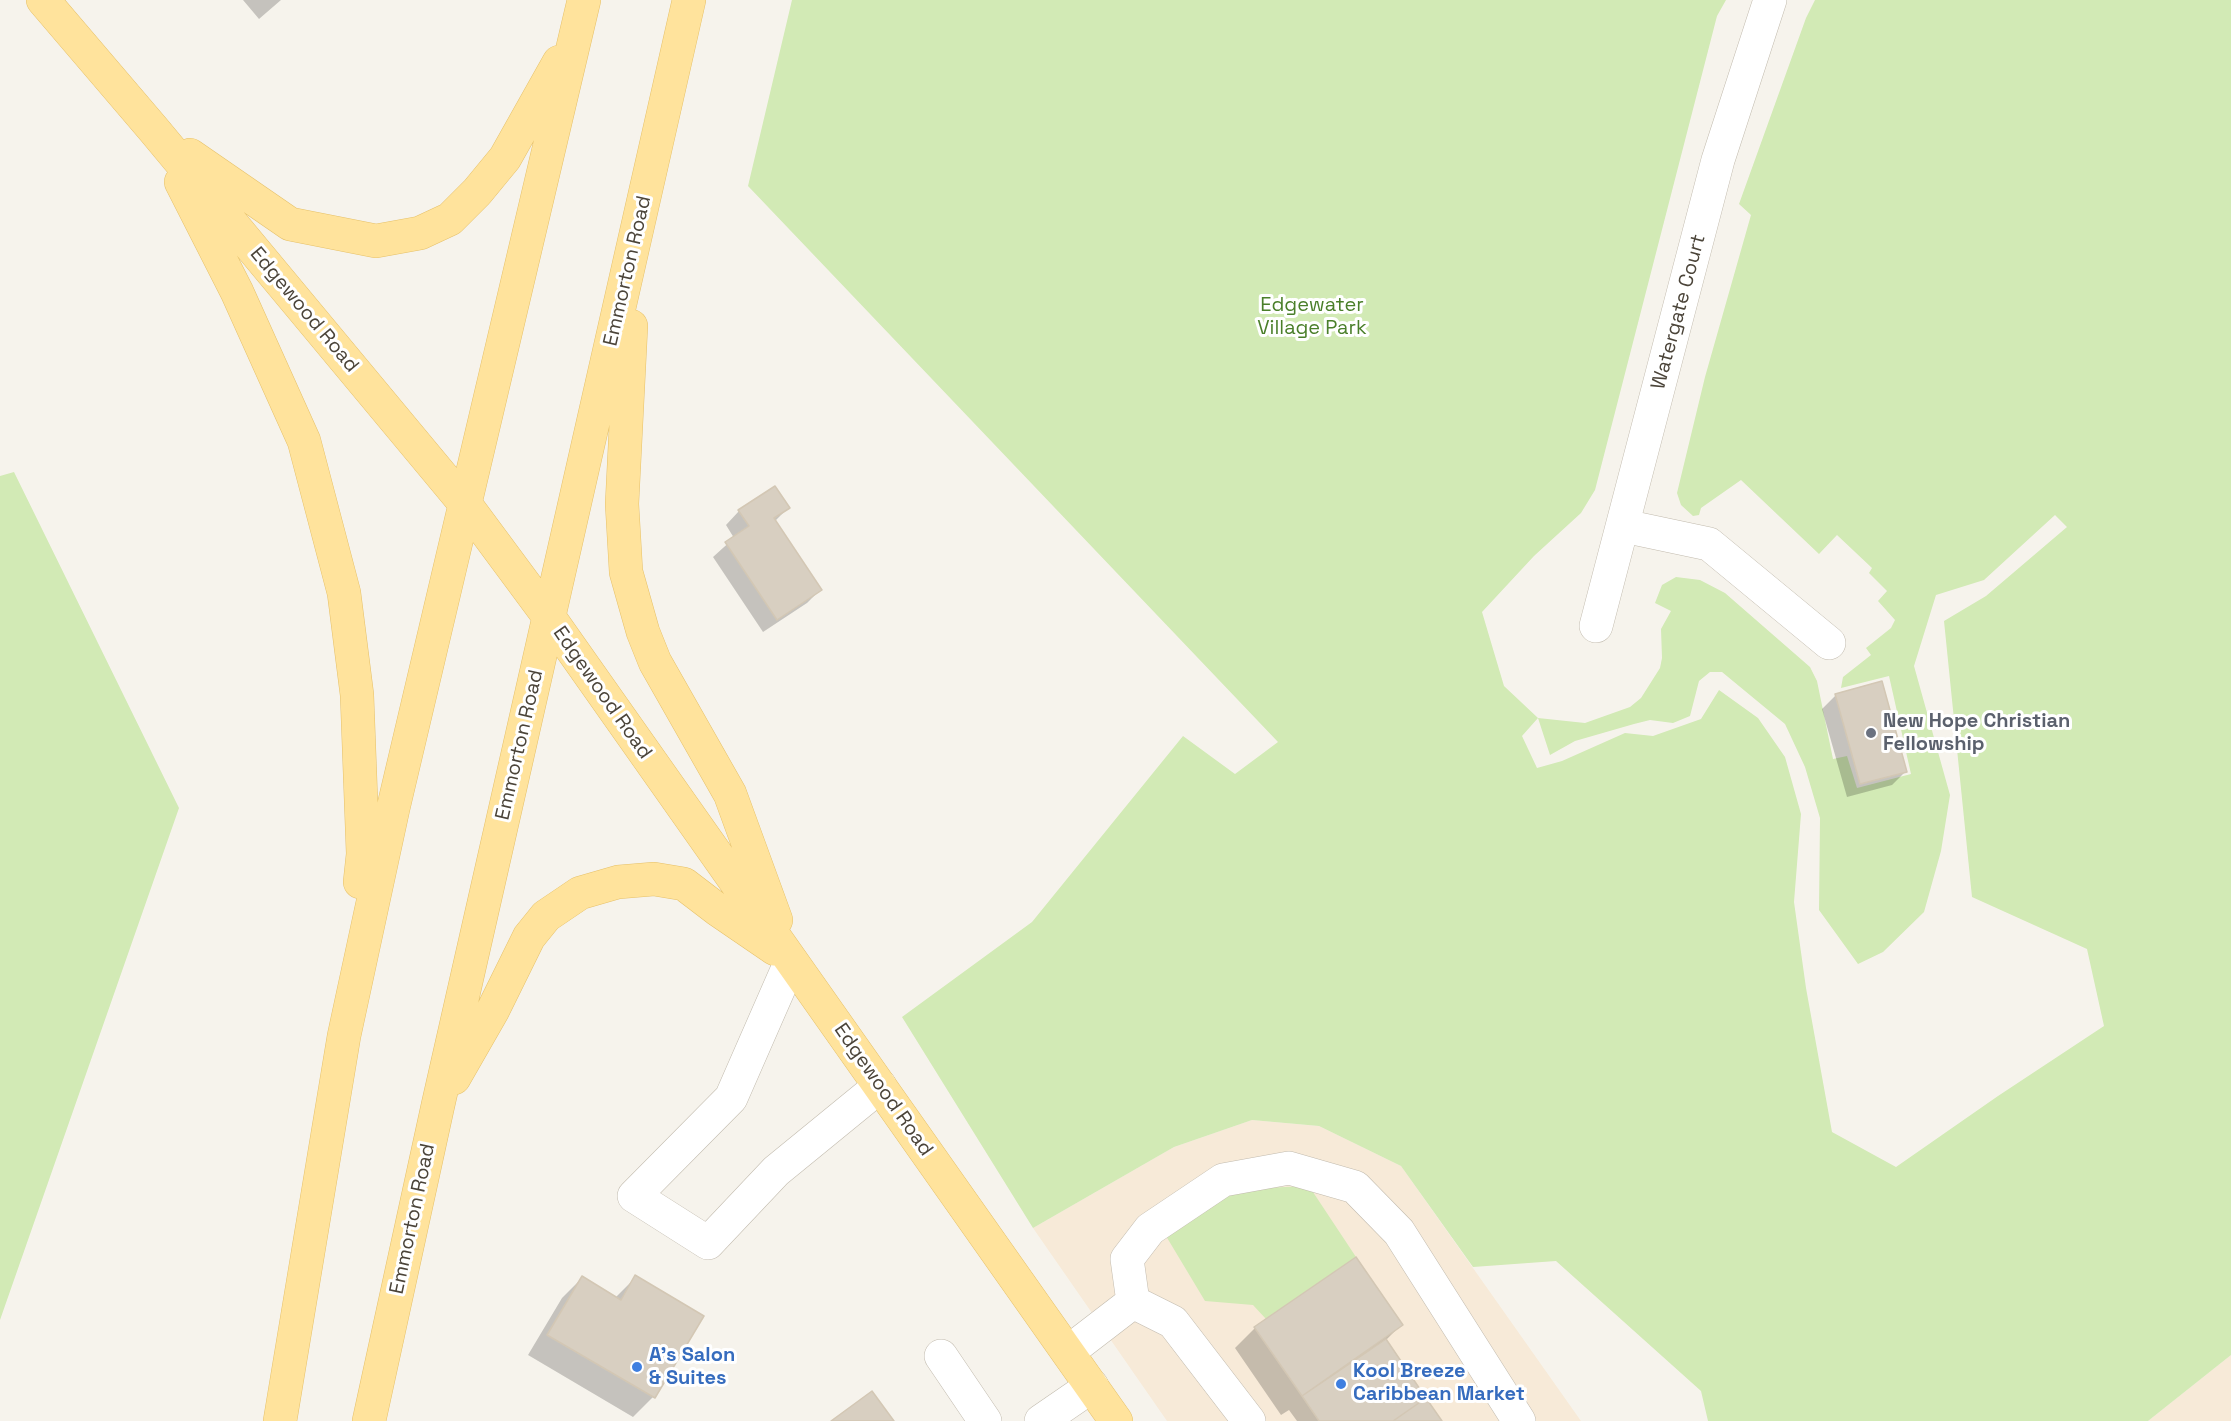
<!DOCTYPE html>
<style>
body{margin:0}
canvas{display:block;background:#f6f3ec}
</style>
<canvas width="2231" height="1421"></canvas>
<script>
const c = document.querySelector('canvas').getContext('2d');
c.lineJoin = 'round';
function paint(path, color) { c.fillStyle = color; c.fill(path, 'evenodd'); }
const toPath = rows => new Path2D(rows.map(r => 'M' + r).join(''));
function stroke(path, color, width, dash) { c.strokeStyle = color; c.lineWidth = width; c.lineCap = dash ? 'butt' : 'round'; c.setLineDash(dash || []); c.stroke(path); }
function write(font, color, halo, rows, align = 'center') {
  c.font = font + ' "Space Grotesk",sans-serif'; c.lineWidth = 6; c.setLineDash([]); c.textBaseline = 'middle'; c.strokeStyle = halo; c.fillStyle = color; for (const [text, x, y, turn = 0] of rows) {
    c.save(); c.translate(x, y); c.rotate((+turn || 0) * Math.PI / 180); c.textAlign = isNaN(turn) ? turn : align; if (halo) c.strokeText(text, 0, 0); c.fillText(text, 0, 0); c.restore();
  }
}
const commercial = toPath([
 [1252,1120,1319,1126,1401,1166,1581,1421,1167,1421,1033,1228,1174,1147],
 [2231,1355,2231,1421,2148,1421]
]);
const green = toPath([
 [792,0,1726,0,1717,16,1595,490,1581,513,1534,556,1482,612,1504,686,1538,718,1585,723,1630,707,1641,698,1660,668,1662,658,1661,629,1671,611,1655,603,1662,585,1676,577,1700,580,1725,593,1810,667,1817,681,1833,759,1847,756,1857,788,1911,774,1889,676,1841,688,1843,677,1871,655,1866,648,1891,628,1895,620,1878,601,1887,591,1869,573,1872,568,1837,535,1819,554,1741,480,1701,508,1699,515,1693,516,1681,505,1677,493,1705,377,1751,215,1739,204,1806,18,1815,0,2231,0,2231,1355,2148,1421,1708,1421,1701,1391,1556,1261,1473,1267,1401,1166,1319,1126,1252,1120,1174,1147,1033,1228,902,1017,1032,922,1183,736,1235,774,1278,742,748,186],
 [2055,515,2067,527,1986,596,1944,621,1972,897,2087,949,2104,1026,1998,1096,1896,1167,1832,1132,1806,988,1794,902,1801,814,1785,757,1758,718,1719,690,1701,719,1653,736,1625,733,1562,761,1537,768,1522,736,1538,718,1550,755,1575,741,1634,724,1650,720,1673,723,1690,716,1699,681,1710,672,1722,672,1785,724,1805,767,1820,818,1819,910,1858,964,1883,952,1924,912,1941,851,1950,795,1914,666,1936,595,1984,580],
 [14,472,179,808,0,1320,0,476],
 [1309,1186,1356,1257,1266,1319,1253,1305,1205,1301,1163,1231,1238,1189]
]);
const shadow = toPath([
 [243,0,281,0,259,19],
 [788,508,775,521,820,590,807,603,763,632,713,557,734,538,726,525,739,511],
 [1836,695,1906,771,1892,785,1847,797,1822,709],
 [636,1277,702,1317,653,1397,633,1417,528,1355,562,1298,582,1278,615,1298],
 [1401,1325,1385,1341,1440,1421,1297,1421,1289,1410,1281,1415,1235,1348,1255,1328]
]);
const building = toPath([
 [775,486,790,508,774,518,822,590,777,620,725,542,749,526,738,510,775,486],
 [1882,681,1907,772,1860,784,1835,694,1882,681],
 [1356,1257,1403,1325,1302,1396,1254,1327,1356,1257],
 [635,1275,704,1316,655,1398,547,1335,582,1276,621,1300,635,1275],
 [1386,1339,1426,1398,1393,1421,1319,1421,1302,1396,1386,1339],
 [872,1391,894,1421,831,1421,872,1391],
 [1426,1398,1442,1421,1393,1421,1426,1398]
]);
const minor = toPath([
 [1624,526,1709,544,1829,643],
 [1596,626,1718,160,1770,0],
 [791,961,731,1098,634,1196,708,1243,776,1171,880,1086],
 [1133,1302,1127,1259,1150,1229,1223,1180,1289,1168,1355,1187,1399,1232,1519,1421],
 [1068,1352,1133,1302,1173,1322,1249,1421],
 [941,1356,985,1421],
 [1041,1421,1092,1386]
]);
const major = toPath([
 [43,0,154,130,466,505,549,617,1116,1421],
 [190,155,290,224,376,241,420,233,450,219,477,192,505,158,559,62],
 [181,182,237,292,304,441,344,593,357,695,363,854,360,882],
 [631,326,622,504,626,572,643,632,655,662,730,794,776,920],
 [454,1078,493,1010,529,937,546,916,580,893,618,882,654,879,684,884,718,910,775,949],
 [280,1421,344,1036,393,809,584,0],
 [369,1421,438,1105,689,0]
]);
const markers = [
 [1871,733,6,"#6b7280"],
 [637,1367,6,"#3f7fe0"],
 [1341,1384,6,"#3f7fe0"]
];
const streetNames = [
 ["Emmorton Road",628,271,-77],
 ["Edgewood Road",304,310,50],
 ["Watergate Court",1679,312,-75],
 ["Edgewood Road",602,693,55],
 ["Emmorton Road",520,745,-77],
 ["Edgewood Road",883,1090,55],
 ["Emmorton Road",413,1219,-78]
];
const parkNames = [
 ["Edgewater",1312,306],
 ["Village Park",1312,329]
];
const worshipNames = [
 ["New Hope Christian",1883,722],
 ["Fellowship",1883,745]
];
const shopNames = [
 ["A's Salon",649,1356],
 ["& Suites",649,1379],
 ["Kool Breeze",1353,1372],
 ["Caribbean Market",1353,1395]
];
paint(commercial, '#f7ead8');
paint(green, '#d2eab5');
paint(shadow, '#0003');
paint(building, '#d8cfc1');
stroke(building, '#d3c7b4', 1.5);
stroke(minor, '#c2bbae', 34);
stroke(major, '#e6c16a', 34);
stroke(minor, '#fff', 33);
stroke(major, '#ffe39c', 33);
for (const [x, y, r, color] of markers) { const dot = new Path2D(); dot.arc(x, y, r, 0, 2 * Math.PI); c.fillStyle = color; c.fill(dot); stroke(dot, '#fff', 2); }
write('20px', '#4b4439', '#fff', streetNames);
write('20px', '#4a7f2a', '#fff', parkNames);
write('bold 20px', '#5b616d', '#fff', worshipNames, 'left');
write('bold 20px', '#366cbe', '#fff', shopNames, 'left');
</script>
